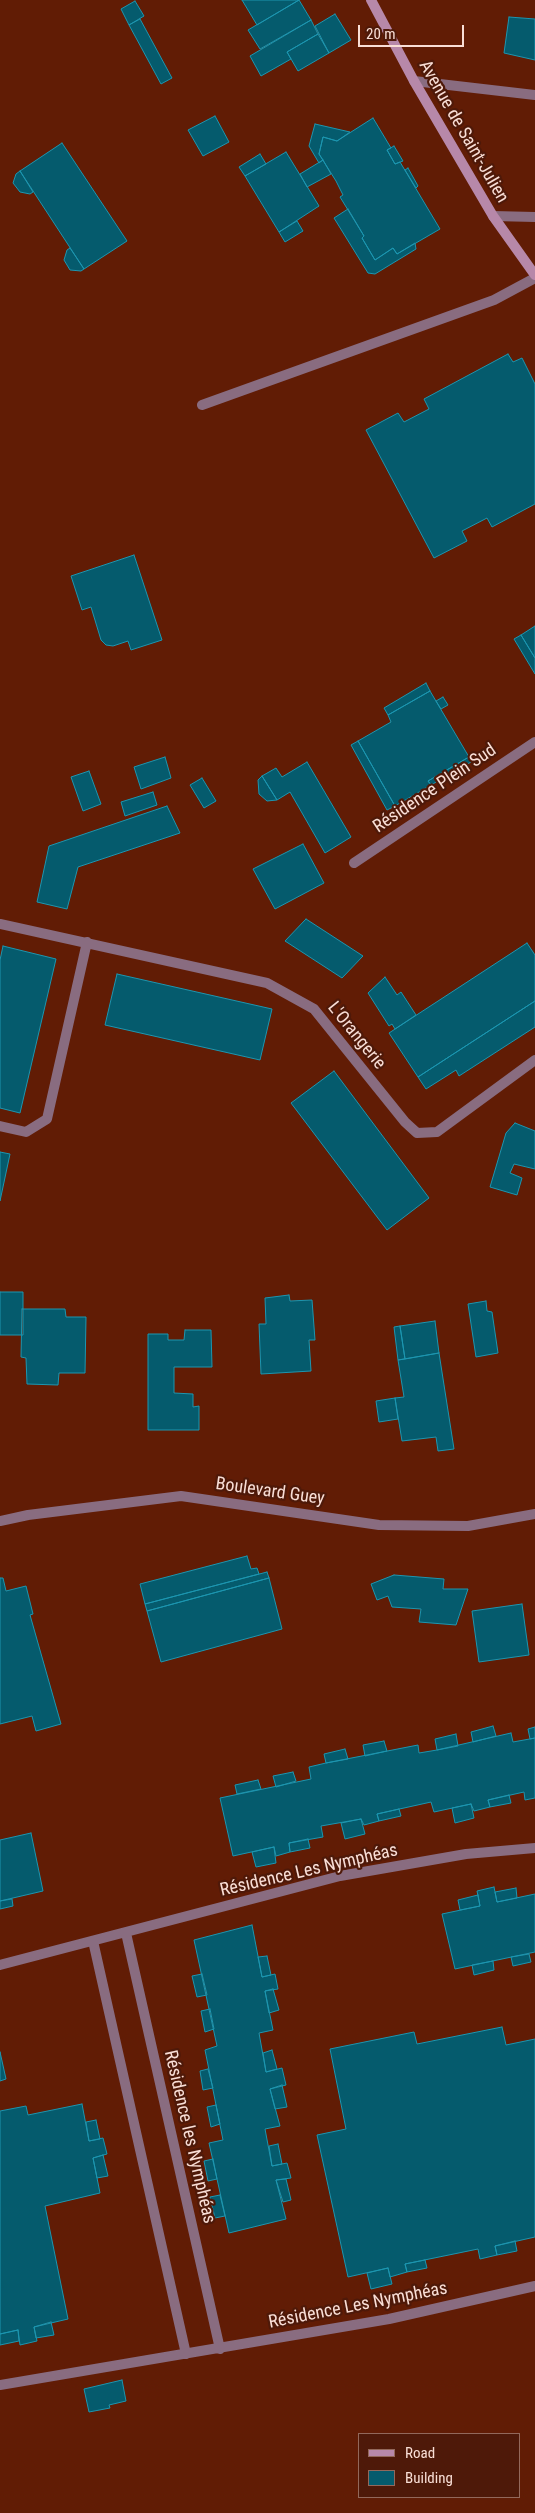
<!DOCTYPE html>
<meta charset="utf-8">
<style>
body{margin:0}
#map{position:relative;width:535px;height:2513px;overflow:hidden;background:#611c05;font-family:"Roboto Condensed",sans-serif}
canvas{display:block}
.legend{position:absolute;left:358px;top:2433px;width:162px;height:65px;box-sizing:border-box;background:#4e1909;border:1px solid #92685b;margin:0;padding:6px 9px;list-style:none;font-size:15px;color:#f9ded6}
.legend li{display:flex;align-items:center;gap:10px;height:25px}
.legend b{width:25px;border:1px solid #92685b}
.scale{position:absolute;left:358px;top:25px;width:106px;height:22px;box-sizing:border-box;border:2px solid #f9ded6;border-top:0;padding-left:6px;font-size:15px;line-height:18px;white-space:nowrap;color:#f9ded6;-webkit-text-stroke:4px #4e1909;paint-order:stroke}
</style>
<div id="map">
<canvas width="535" height="2513"></canvas>
<ul class="legend">
<li><b style="height:6px;background:#b788a9"></b>Road</li>
<li><b style="height:14px;background:#055b6d"></b>Building</li>
</ul>
<div class="scale">20 m</div>
</div>
<script>
const c = document.querySelector('canvas').getContext('2d');
c.lineJoin = 'round';
function paint(path, color) { c.fillStyle = color; c.fill(path, 'evenodd'); }
const toPath = rows => new Path2D(rows.map(r => 'M' + r).join(''));
function stroke(path, color, width, dash) { c.strokeStyle = color; c.lineWidth = width; c.lineCap = dash ? 'butt' : 'round'; c.setLineDash(dash || []); c.stroke(path); }
function write(font, color, halo, rows, align = 'center') {
  c.font = font + ' "Roboto Condensed",sans-serif'; c.lineWidth = 4.5; c.setLineDash([]); c.textBaseline = 'middle'; c.strokeStyle = halo; c.fillStyle = color; for (const [text, x, y, turn = 0] of rows) {
    c.save(); c.translate(x, y); c.rotate((+turn || 0) * Math.PI / 180); c.textAlign = isNaN(turn) ? turn : align; if (halo) c.strokeText(text, 0, 0); c.fillText(text, 0, 0); c.restore();
  }
}
const building = toPath([
 [242,0,299,0,257,25,242,0],
 [299,0,311,20,260,49,248,30,299,0],
 [135,1,144,16,129,25,121,9,135,1],
 [335,14,351,40,329,53,315,26,335,14],
 [509,17,535,19,535,60,504,53,509,17],
 [140,19,172,78,161,84,129,25,140,19],
 [311,20,318,34,287,52,291,59,261,76,250,56,311,20],
 [318,34,329,53,298,71,287,52,318,34],
 [215,116,229,142,203,156,188,130,215,116],
 [373,118,391,148,387,150,395,164,400,162,440,229,397,254,393,248,375,260,362,238,364,236,340,197,343,195,336,181,319,154,323,137,337,141,373,118],
 [315,124,350,132,337,141,323,137,319,154,323,160,319,163,309,146,315,124],
 [62,143,127,241,84,269,20,171,62,143],
 [394,146,403,161,395,164,387,150,394,146],
 [286,152,319,206,279,232,245,176,286,152],
 [260,154,266,164,245,176,239,167,260,154],
 [323,160,331,174,307,187,300,174,323,160],
 [408,168,418,186,416,188,405,170,408,168],
 [20,171,33,192,30,194,20,192,13,183,16,174,20,171],
 [348,209,364,236,362,238,375,260,393,248,397,254,415,243,416,249,375,274,368,273,334,218,348,209],
 [297,221,303,231,285,242,279,232,297,221],
 [70,248,84,269,81,271,70,270,64,260,67,250,70,248],
 [508,354,513,362,522,358,535,384,535,504,492,527,487,518,462,531,467,541,434,558,366,430,398,413,404,422,429,409,424,399,508,354],
 [134,555,162,640,131,650,128,641,113,646,106,645,101,640,91,607,82,610,71,576,134,555],
 [535,626,535,658,521,635,535,626],
 [521,635,535,658,535,674,514,639,521,635],
 [426,683,430,691,388,715,384,708,426,683],
 [430,691,469,757,428,781,431,785,395,806,358,741,391,722,388,715,430,691],
 [443,697,448,705,441,709,436,701,443,697],
 [358,741,395,806,387,810,351,745,358,741],
 [165,757,171,778,141,789,134,767,165,757],
 [469,757,471,762,431,785,428,781,469,757],
 [307,762,351,837,325,853,290,792,277,800,262,776,276,768,282,777,307,762],
 [89,771,101,804,83,811,71,777,89,771],
 [262,776,277,800,267,801,259,794,258,780,262,776],
 [202,778,216,801,204,808,190,785,202,778],
 [153,792,157,805,125,816,121,802,153,792],
 [167,806,180,833,78,867,67,909,37,902,49,846,167,806],
 [303,844,324,883,275,909,253,869,303,844],
 [306,919,363,956,342,978,285,941,306,919],
 [527,943,535,955,535,1001,418,1077,389,1033,527,943],
 [3,946,56,959,20,1113,0,1108,0,960,3,946],
 [117,974,272,1009,260,1060,105,1025,117,974],
 [385,977,397,995,401,992,416,1015,395,1029,392,1024,389,1026,368,993,385,977],
 [535,1001,535,1027,459,1076,456,1070,426,1089,418,1077,535,1001],
 [334,1071,429,1198,387,1230,291,1103,334,1071],
 [515,1123,535,1131,535,1169,514,1164,510,1173,522,1178,517,1195,490,1187,506,1133,515,1123],
 [0,1152,10,1154,0,1201,0,1152],
 [0,1292,23,1292,23,1335,0,1335,0,1292],
 [289,1295,290,1301,312,1300,315,1340,309,1340,311,1371,261,1374,259,1324,266,1324,265,1298,289,1295],
 [486,1301,487,1311,492,1312,498,1353,476,1357,468,1304,486,1301],
 [22,1309,65,1309,66,1317,86,1317,85,1373,59,1373,58,1385,27,1384,26,1358,21,1357,22,1309],
 [435,1321,439,1353,405,1359,400,1326,435,1321],
 [400,1326,405,1359,398,1360,394,1327,400,1326],
 [185,1330,211,1330,212,1367,174,1367,174,1393,193,1394,193,1407,199,1406,199,1430,148,1430,148,1334,168,1334,168,1340,184,1340,185,1330],
 [439,1353,454,1449,438,1451,436,1437,402,1441,395,1398,404,1397,398,1360,439,1353],
 [395,1398,398,1419,379,1422,376,1401,395,1398],
 [247,1556,251,1569,257,1568,259,1574,145,1604,140,1584,247,1556],
 [267,1572,269,1578,147,1611,145,1604,267,1572],
 [394,1575,444,1579,443,1589,468,1589,456,1625,419,1622,421,1609,392,1607,388,1596,377,1600,371,1584,394,1575],
 [0,1578,3,1578,6,1591,26,1586,33,1614,30,1615,61,1724,36,1731,32,1716,0,1724,0,1578],
 [269,1578,282,1629,161,1662,147,1611,269,1578],
 [522,1604,529,1655,479,1662,472,1611,522,1604],
 [493,1726,496,1736,473,1742,471,1732,493,1726],
 [535,1727,535,1738,530,1739,528,1729,535,1727],
 [511,1733,513,1742,535,1738,535,1798,525,1800,524,1792,488,1800,490,1807,474,1811,471,1804,434,1812,431,1802,377,1814,379,1821,364,1825,361,1819,321,1826,323,1837,289,1843,290,1852,276,1856,274,1847,233,1856,220,1798,311,1779,309,1767,326,1763,418,1745,419,1753,437,1750,511,1733],
 [456,1734,458,1746,437,1750,435,1739,456,1734],
 [384,1741,387,1751,365,1756,363,1745,384,1741],
 [345,1749,348,1759,326,1763,324,1754,345,1749],
 [293,1772,296,1781,276,1787,273,1776,293,1772],
 [258,1780,261,1789,237,1794,235,1785,258,1780],
 [509,1795,511,1803,490,1807,488,1800,509,1795],
 [471,1804,474,1818,455,1823,452,1808,471,1804],
 [399,1809,401,1816,379,1821,377,1814,399,1809],
 [361,1819,365,1834,345,1839,341,1823,361,1819],
 [31,1833,43,1891,0,1901,0,1840,31,1833],
 [308,1839,310,1848,290,1852,289,1843,308,1839],
 [274,1847,276,1863,256,1867,252,1852,274,1847],
 [494,1887,497,1902,535,1894,535,1952,455,1969,442,1914,480,1906,477,1891,494,1887],
 [516,1888,517,1898,497,1902,495,1892,516,1888],
 [478,1895,480,1906,460,1910,458,1900,478,1895],
 [12,1899,13,1906,0,1909,0,1901,12,1899],
 [252,1925,262,1977,275,1974,278,1989,265,1991,273,2030,259,2033,266,2072,282,2068,286,2085,270,2089,280,2126,265,2129,272,2166,287,2163,291,2178,276,2180,286,2219,229,2233,209,2143,223,2140,205,2050,217,2046,194,1940,252,1925],
 [529,1954,531,1962,513,1966,511,1957,529,1954],
 [267,1956,271,1975,262,1977,258,1957,267,1956],
 [493,1961,494,1970,474,1975,472,1965,493,1961],
 [202,1974,207,1995,197,1997,192,1976,202,1974],
 [273,1989,279,2010,269,2013,265,1991,273,1989],
 [210,2009,214,2029,205,2032,201,2011,210,2009],
 [502,2027,506,2045,535,2039,535,2237,495,2246,497,2255,480,2259,478,2249,405,2264,407,2272,390,2277,388,2268,348,2277,317,2135,346,2129,330,2049,414,2032,417,2044,502,2027],
 [272,2050,277,2069,266,2072,263,2053,272,2050],
 [0,2052,6,2079,0,2081,0,2052],
 [208,2069,213,2088,203,2090,200,2071,208,2069],
 [282,2085,287,2107,275,2109,270,2089,282,2085],
 [82,2104,89,2141,103,2138,107,2154,93,2158,100,2193,45,2206,68,2319,34,2327,37,2341,20,2345,18,2330,0,2334,0,2111,26,2106,28,2115,82,2104],
 [216,2105,220,2124,211,2127,207,2107,216,2105],
 [96,2120,100,2139,89,2141,86,2122,96,2120],
 [278,2144,282,2164,272,2166,269,2146,278,2144],
 [103,2155,108,2176,97,2178,93,2158,103,2155],
 [213,2159,217,2179,208,2181,204,2161,213,2159],
 [286,2179,291,2200,283,2202,276,2180,286,2179],
 [220,2195,225,2216,215,2218,210,2197,220,2195],
 [515,2241,517,2251,497,2255,495,2246,515,2241],
 [425,2260,427,2268,407,2272,405,2264,425,2260],
 [388,2268,392,2284,371,2289,367,2273,388,2268],
 [51,2322,54,2335,36,2338,34,2327,51,2322],
 [18,2330,19,2341,0,2345,0,2334,18,2330],
 [122,2380,126,2401,109,2405,110,2408,89,2412,84,2389,122,2380]
]);
const service = toPath([
 [414,81,535,95],
 [493,216,535,217],
 [202,405,494,300,535,278],
 [354,863,535,742],
 [0,924,267,983,314,1009,405,1122,417,1133,437,1132,535,1060],
 [0,1126,26,1132,47,1119,87,942]
]);
const minor = toPath([
 [0,1521,28,1515,181,1496,379,1525,468,1526,535,1514],
 [126,1933,220,2349],
 [93,1941,186,2354],
 [0,1965,340,1876,466,1854,535,1848],
 [0,2385,389,2319,535,2286]
]);
const secondary = toPath([
 [371,0,414,81,493,216,535,275]
]);
const streetNames = [
 ["Avenue de Saint-Julien",463,132,60],
 ["Résidence Plein Sud",435,789,-34],
 ["L'Orangerie",356,1036,51],
 ["Boulevard Guey",270,1492,8],
 ["Résidence Les Nymphéas",309,1871,-13],
 ["Résidence les Nymphéas",189,2137,77],
 ["Résidence Les Nymphéas",358,2306,-11]
];
paint(building, '#055b6d');
stroke(building, '#1c96b0', 1);
stroke(service, '#896c80', 10);
stroke(minor, '#896c80', 10);
stroke(secondary, '#b788a9', 10);
write('18px', '#f9ded6', '#4e1909', streetNames);
</script>
